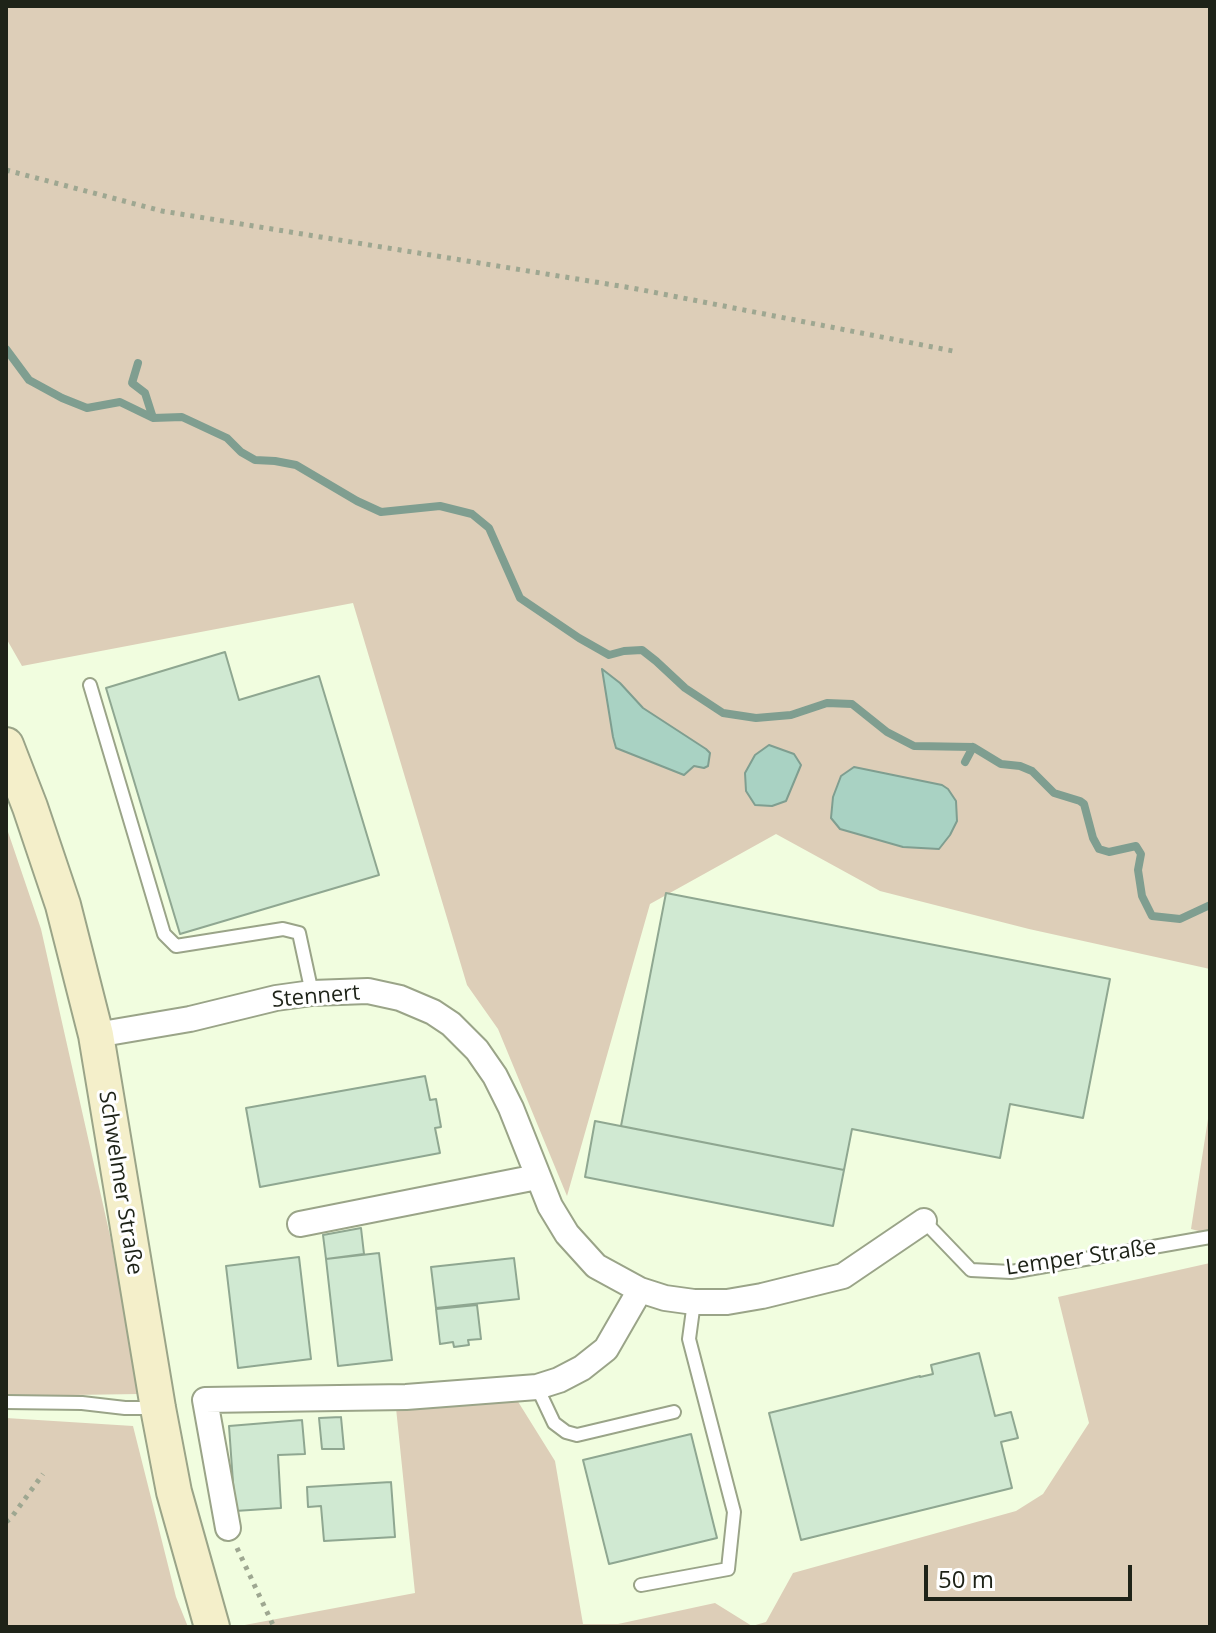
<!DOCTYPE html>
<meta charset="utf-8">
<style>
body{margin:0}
#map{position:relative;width:1216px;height:1633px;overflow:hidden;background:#f1fddf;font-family:"Open Sans",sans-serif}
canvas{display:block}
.frame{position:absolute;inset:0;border:8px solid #1e2318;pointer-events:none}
.scale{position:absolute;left:924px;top:1565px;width:208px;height:36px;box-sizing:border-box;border:4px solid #1e2318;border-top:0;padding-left:10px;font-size:24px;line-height:28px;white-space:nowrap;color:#1e2318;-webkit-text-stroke:6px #fff;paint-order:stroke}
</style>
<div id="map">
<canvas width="1216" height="1633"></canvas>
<div class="frame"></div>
<div class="scale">50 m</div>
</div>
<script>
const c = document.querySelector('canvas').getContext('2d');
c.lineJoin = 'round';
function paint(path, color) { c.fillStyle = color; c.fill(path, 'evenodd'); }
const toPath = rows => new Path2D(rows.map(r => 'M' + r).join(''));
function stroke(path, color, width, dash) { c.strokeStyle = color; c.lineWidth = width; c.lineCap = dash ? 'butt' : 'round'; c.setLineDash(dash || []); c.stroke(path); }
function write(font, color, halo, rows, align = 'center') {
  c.font = font + ' "Open Sans",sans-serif'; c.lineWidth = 6; c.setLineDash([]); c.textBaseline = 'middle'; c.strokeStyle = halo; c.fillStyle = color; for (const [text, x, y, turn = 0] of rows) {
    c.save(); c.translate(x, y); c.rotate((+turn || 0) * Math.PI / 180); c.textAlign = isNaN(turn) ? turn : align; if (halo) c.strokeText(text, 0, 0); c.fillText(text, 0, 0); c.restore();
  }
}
const green = toPath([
 [6,6,1210,6,1210,969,1029,929,880,891,776,834,650,904,567,1196,498,1029,467,985,353,603,22,666,6,638],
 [6,826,41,929,111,1240,139,1394,6,1396],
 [1210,1106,1210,1234,1191,1229],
 [1210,1263,1210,1627,234,1627,415,1593,396,1408,517,1400,555,1461,583,1624,618,1624,715,1603,752,1626,766,1622,793,1573,1016,1511,1043,1494,1089,1423,1058,1297],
 [6,1418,133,1426,176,1597,188,1627,6,1627]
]);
const water = toPath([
 [602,669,620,683,643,708,706,749,710,753,708,766,704,768,694,766,684,775,616,748,613,737,602,669],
 [769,745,794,754,801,765,786,801,772,806,755,805,746,791,745,773,755,755,769,745],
 [854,767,942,785,948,789,956,801,957,821,950,835,939,849,903,847,840,829,831,818,833,797,841,776,854,767]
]);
const stream = toPath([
 [6,349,29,380,62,398,87,408,120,402,153,418,182,417,227,438,241,452,255,460,275,461,296,465,357,501,381,512,440,506,472,514,489,528,520,598,579,638,609,655,624,651,642,650,656,661,685,688,723,713,756,718,791,715,827,703,852,704,887,732,914,746,973,747,1001,764,1020,766,1032,771,1054,793,1080,801,1084,804,1093,838,1099,849,1109,852,1136,846,1141,854,1138,870,1142,896,1152,916,1180,919,1210,905],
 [138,363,132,383,145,393,153,418],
 [965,762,973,747]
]);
const building = toPath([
 [225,652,239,700,319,676,379,875,180,934,106,688,225,652],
 [666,893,1110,979,1083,1118,1010,1104,1000,1158,852,1129,844,1170,621,1126,666,893],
 [425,1076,430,1100,436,1099,441,1127,435,1128,440,1153,260,1187,246,1108,425,1076],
 [595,1121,844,1170,833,1226,585,1177,595,1121],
 [361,1228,364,1254,326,1259,323,1235,361,1228],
 [379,1253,392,1360,338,1366,326,1259,379,1253],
 [299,1257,311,1359,238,1368,226,1266,299,1257],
 [514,1258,519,1299,436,1308,431,1267,514,1258],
 [477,1305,481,1339,468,1340,469,1345,454,1347,453,1342,440,1344,436,1309,477,1305],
 [979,1353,995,1416,1011,1412,1018,1438,1001,1442,1012,1488,801,1540,769,1413,920,1376,920,1377,933,1374,931,1365,979,1353],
 [341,1417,344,1449,322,1449,319,1418,341,1417],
 [302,1420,305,1454,278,1455,281,1508,235,1511,229,1426,302,1420],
 [691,1434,717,1538,609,1564,583,1460,691,1434],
 [391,1482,395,1537,324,1541,321,1506,308,1507,307,1487,391,1482]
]);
const path = toPath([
 [6,170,162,211,632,288,953,351],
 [6,1522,11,1518,43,1474],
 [237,1548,274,1627]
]);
const lane = toPath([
 [90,685,164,934,176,946,283,929,299,933,312,993],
 [924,1221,971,1270,1011,1272,1210,1237],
 [537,1387,554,1423,566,1432,577,1435,674,1412],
 [6,1402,82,1403,125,1408,154,1408],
 [641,1585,728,1569,734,1512,689,1339,694,1302]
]);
const street = toPath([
 [96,1035,190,1019,276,998,312,993,368,991,400,998,433,1012,451,1024,477,1050,495,1076,511,1108,550,1206,567,1234,596,1266,640,1290,665,1298,694,1302,727,1302,762,1296,843,1276,924,1221],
 [300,1224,537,1177],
 [228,1528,205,1400,406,1397,537,1387,559,1380,582,1368,606,1349,640,1290]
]);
const secondary = toPath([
 [6,745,30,807,63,905,96,1035,158,1408,174,1492,212,1627]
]);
const streetNames = [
 ["Stennert",316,997,-5],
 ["Schwelmer Straße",120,1183,81],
 ["Lemper Straße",1081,1258,-8]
];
paint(green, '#ddceb8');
paint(water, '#a9d2c3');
stroke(water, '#7f9e90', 2);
stroke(stream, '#7f9e90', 8);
paint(building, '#d0e9d2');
stroke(building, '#8fa791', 2);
stroke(lane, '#9aa488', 16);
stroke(street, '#9aa488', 28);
stroke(secondary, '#9aa488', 38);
stroke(path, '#9ea791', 5, [4, 6]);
stroke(lane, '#fff', 12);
stroke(street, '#fff', 24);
stroke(secondary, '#f4efca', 34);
write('22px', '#1e2318', '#fff', streetNames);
</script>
